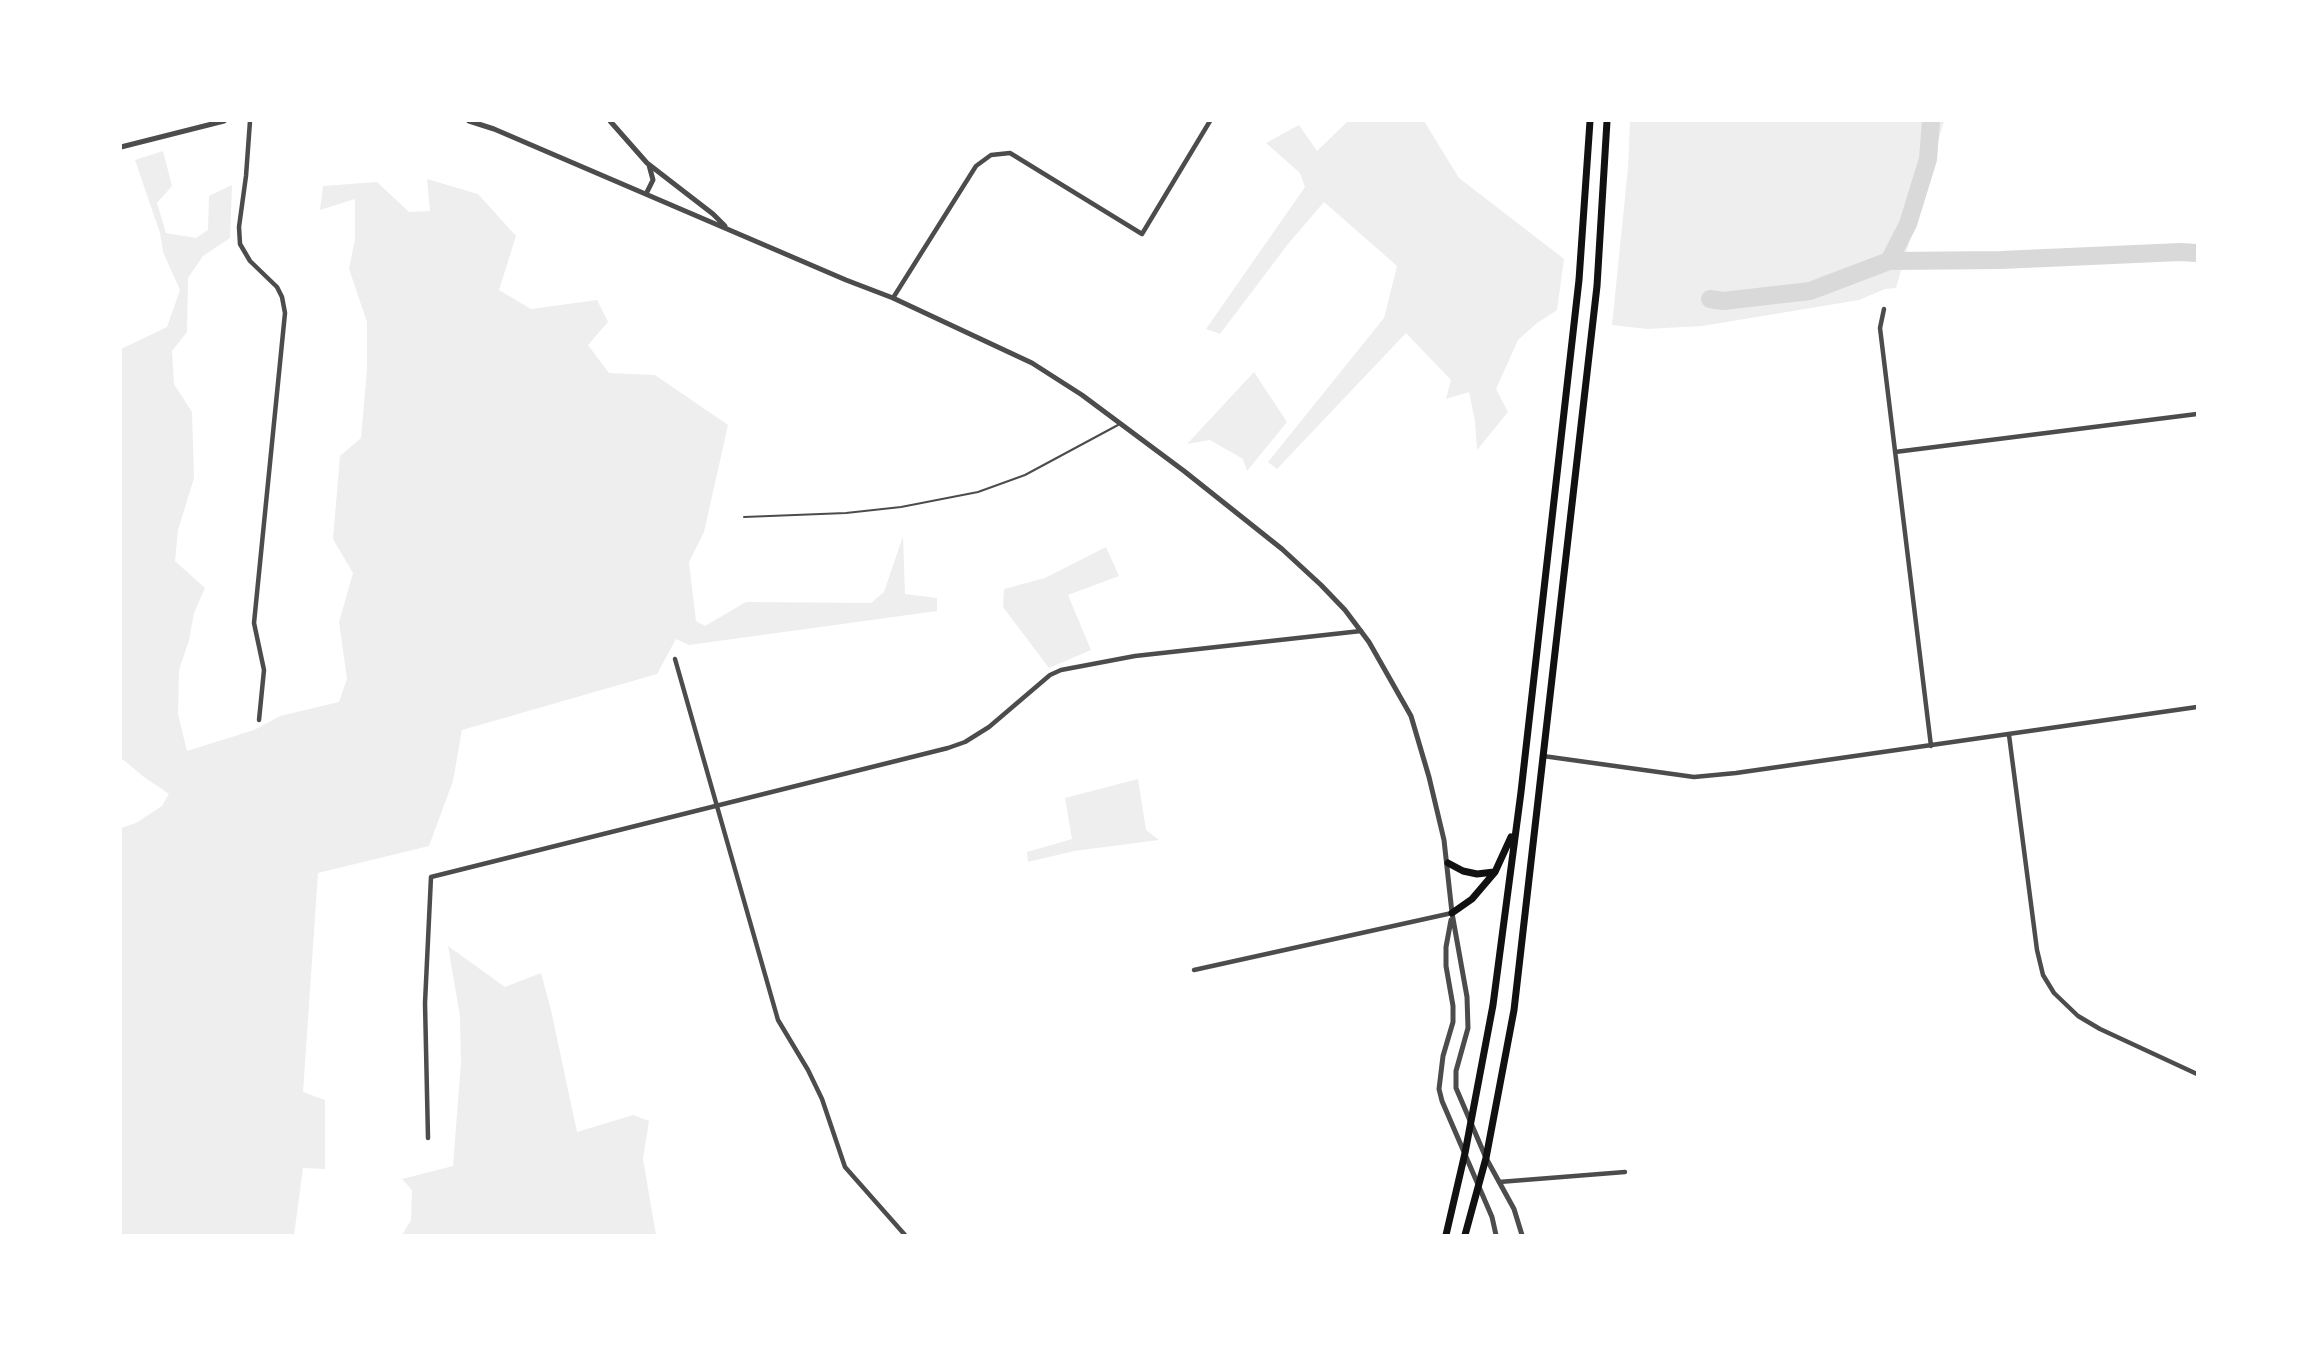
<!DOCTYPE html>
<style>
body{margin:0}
#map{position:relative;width:2318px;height:1356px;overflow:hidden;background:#fff;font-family:Barlow,sans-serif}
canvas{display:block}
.frame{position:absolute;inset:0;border:122px solid #fff;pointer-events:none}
</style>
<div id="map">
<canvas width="2318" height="1356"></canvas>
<div class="frame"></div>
</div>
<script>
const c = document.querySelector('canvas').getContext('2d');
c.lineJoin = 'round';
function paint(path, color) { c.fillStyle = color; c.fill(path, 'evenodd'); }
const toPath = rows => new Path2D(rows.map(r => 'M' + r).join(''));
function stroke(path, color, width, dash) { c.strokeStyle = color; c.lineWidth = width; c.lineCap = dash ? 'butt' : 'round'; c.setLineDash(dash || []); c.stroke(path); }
const green = toPath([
 [1348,121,1424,121,1459,178,1564,259,1557,310,1537,323,1518,340,1496,389,1508,412,1477,450,1475,421,1469,392,1446,399,1451,380,1406,333,1277,469,1268,462,1384,318,1397,266,1324,202,1288,244,1220,334,1206,329,1305,187,1300,173,1266,143,1299,125,1317,151],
 [1630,121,1944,121,1896,288,1885,289,1859,300,1702,326,1647,329,1612,325,1628,168],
 [163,151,172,186,157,203,166,233,196,238,208,230,209,196,232,185,230,238,203,256,188,278,187,332,172,351,174,384,192,412,194,478,178,530,175,561,205,588,194,613,189,640,179,670,178,714,187,751,254,730,280,716,339,702,347,679,339,622,353,573,333,539,340,456,361,438,367,369,367,322,349,269,355,239,355,199,320,210,323,186,377,182,409,212,430,211,427,179,478,194,516,236,499,290,531,309,597,300,608,322,588,345,609,373,655,375,728,425,704,532,689,562,696,621,705,626,746,602,871,603,884,592,903,536,905,594,937,598,937,611,689,645,676,639,657,674,462,730,453,781,429,846,318,873,303,1092,325,1100,325,1169,303,1168,294,1235,121,1235,121,828,136,823,162,806,169,794,144,777,121,758,121,349,167,327,180,290,163,252,160,233,135,160],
 [1254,372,1287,422,1247,471,1243,459,1210,440,1187,444],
 [1106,547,1119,576,1068,595,1091,650,1049,668,1003,607,1004,589,1045,578],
 [1138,779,1146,830,1159,840,1074,851,1028,862,1027,852,1072,839,1065,798],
 [448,946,505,987,541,973,551,1010,577,1132,633,1115,649,1121,643,1159,656,1235,402,1235,411,1220,412,1190,402,1179,453,1166,461,1062,460,1016]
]);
const river = toPath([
 [1931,121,1928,159,1908,224,1889,261,2001,260,2180,252,2197,253],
 [1710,299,1723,301,1810,291,1889,261]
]);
const service = toPath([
 [744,517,846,513,901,507,978,492,1025,475,1118,425]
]);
const minor = toPath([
 [250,121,246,176,239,227,240,244,250,261,277,287,282,297,285,313,254,623,264,670,259,720],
 [893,298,976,166,991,155,1010,153,1142,234,1210,121],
 [1884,309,1880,328,1931,746],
 [1895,452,2197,414],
 [675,659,778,1020,808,1070,822,1099,845,1167,905,1235],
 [2009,735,2037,950,2043,975,2054,993,2078,1016,2100,1029,2197,1074],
 [1543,756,1694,777,1736,773,2197,707],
 [1194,970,1452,913],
 [428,1138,425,1003,431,877,948,748,965,742,989,727,1050,675,1061,670,1135,656,1361,631],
 [1499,1182,1625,1172]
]);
const tertiary = toPath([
 [469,121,494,129,846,280,893,298,1032,363,1082,395,1184,471,1282,549,1321,585,1345,610,1369,642,1411,716,1429,777,1444,840,1452,913,1467,997,1468,1028,1456,1071,1456,1088,1486,1158,1514,1209,1522,1235],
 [610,121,647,163,713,214,725,226],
 [121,147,224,121],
 [646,194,653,180,649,165],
 [1451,920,1446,947,1446,966,1453,1006,1453,1022,1443,1056,1439,1089,1442,1101,1492,1217,1496,1235]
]);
const trunk = toPath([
 [1448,863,1463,871,1477,874,1494,872],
 [1452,913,1472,899,1495,872,1511,837],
 [1446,1235,1465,1153,1493,1005,1521,792,1579,280,1590,121],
 [1465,1235,1486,1158,1514,1010,1597,286,1607,121]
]);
paint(green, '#eee');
stroke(river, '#d9d9d9', 18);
stroke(service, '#4c4c4c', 2);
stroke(minor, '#4c4c4c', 4.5);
stroke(tertiary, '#4c4c4c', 5);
stroke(trunk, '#111', 7);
</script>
